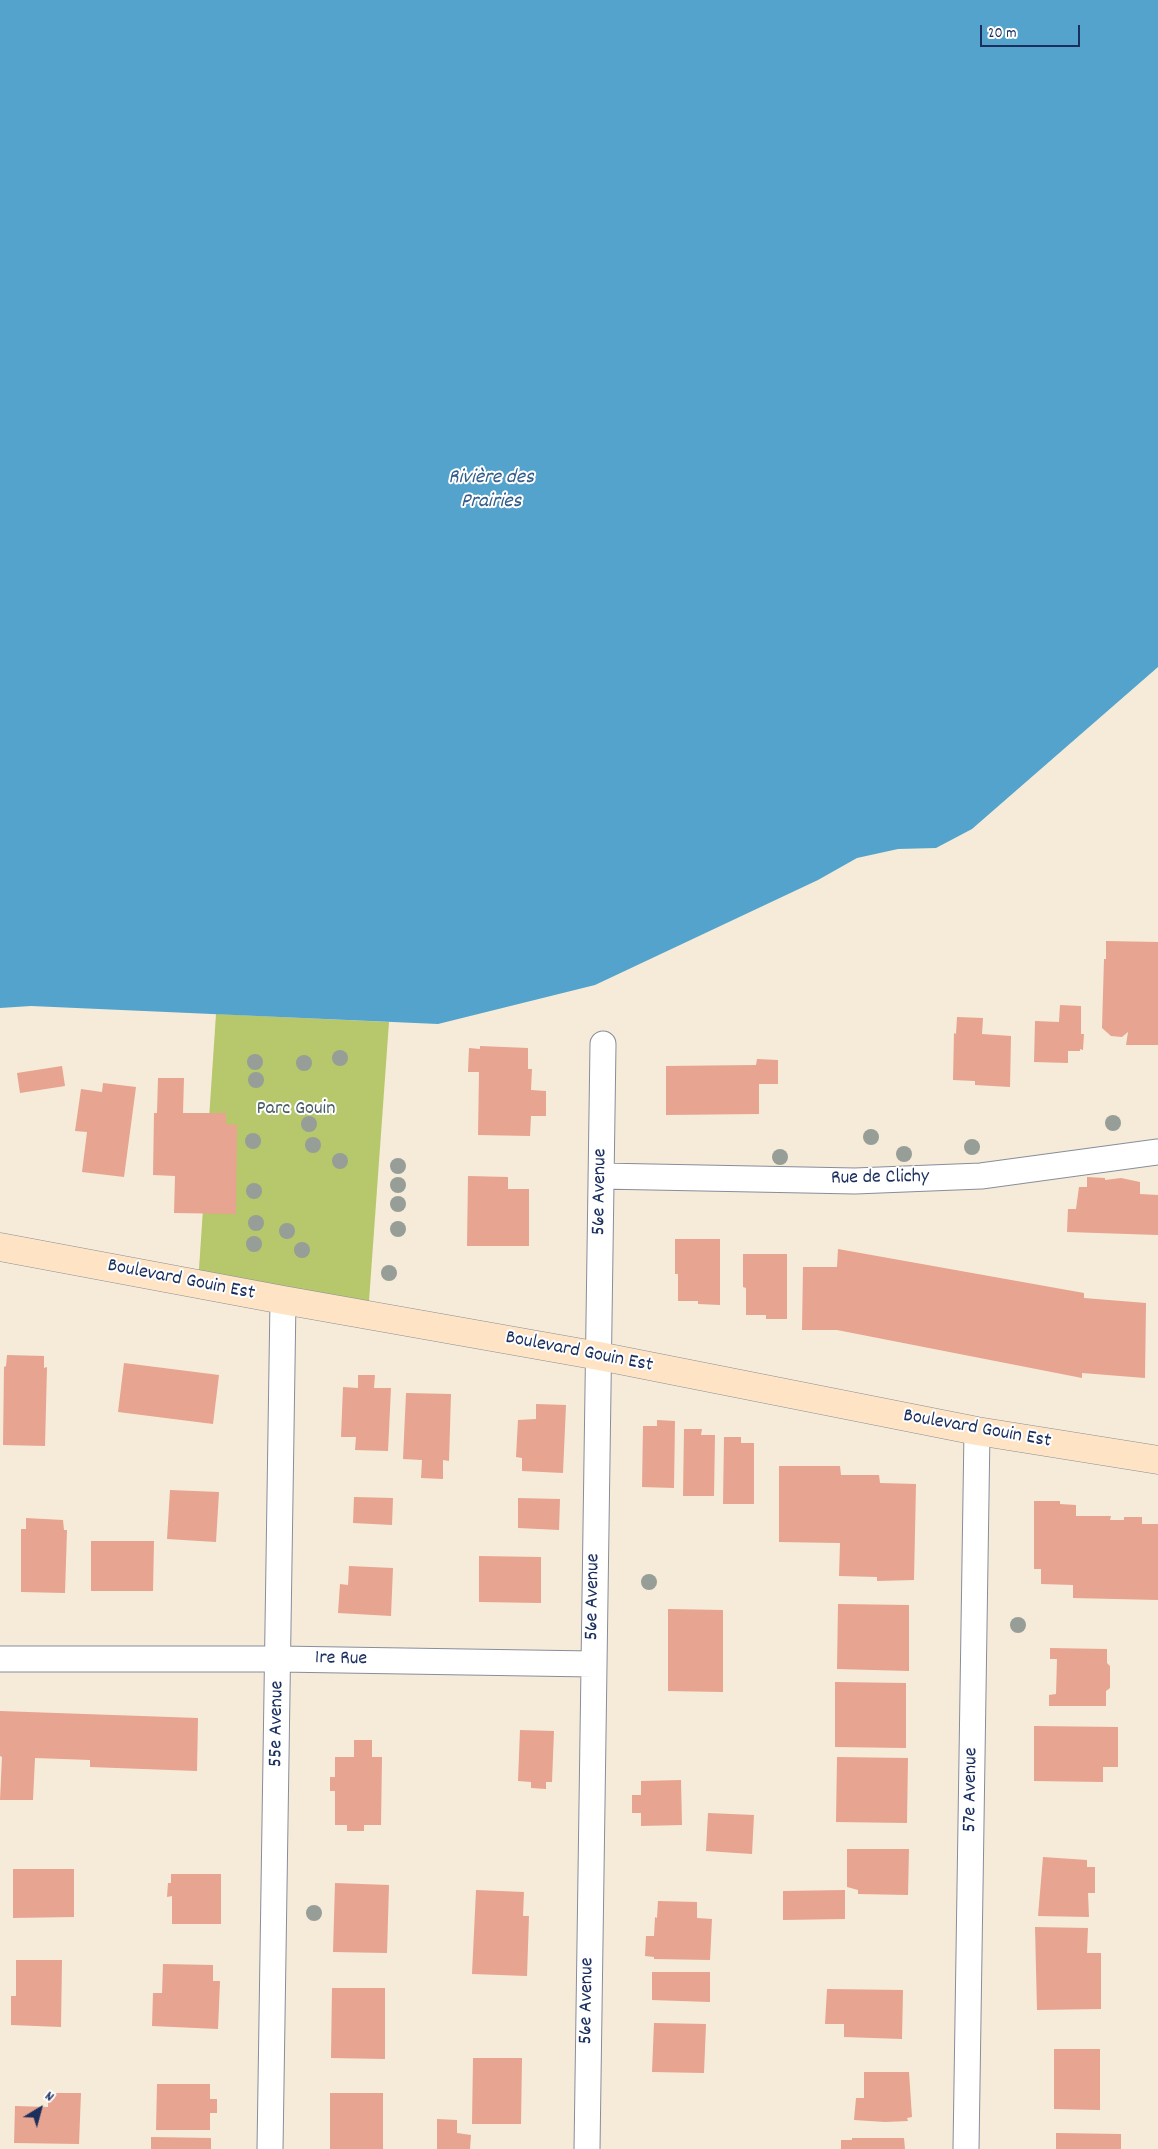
<!DOCTYPE html>
<meta charset="utf-8">
<style>
body{margin:0}
#map{position:relative;width:1158px;height:2149px;overflow:hidden;background:#f5ebd8;font-family:Dekko,sans-serif}
canvas{display:block}
.north{position:absolute;left:15px;top:2084px;width:50px;height:50px;-webkit-text-stroke:4px #fff;paint-order:stroke;rotate:37deg;font-size:14px;font-weight:700;line-height:20px;text-align:center;color:#1b2f5e}
.north::after{content:'';display:block;margin:auto;width:18px;height:22px;background:#1b2f5e;clip-path:polygon(50% 0,100% 100%,50% 72%,0 100%)}
.scale{position:absolute;left:980px;top:25px;width:100px;height:22px;box-sizing:border-box;border:2px solid #1b2f5e;border-top:0;padding-left:6px;font-size:15px;line-height:18px;white-space:nowrap;color:#1b2f5e;-webkit-text-stroke:4px #fff;paint-order:stroke}
</style>
<div id="map">
<canvas width="1158" height="2149"></canvas>
<div class="north">N</div>
<div class="scale">20 m</div>
</div>
<script>
const c = document.querySelector('canvas').getContext('2d');
c.lineJoin = 'round';
function paint(path, color) { c.fillStyle = color; c.fill(path, 'evenodd'); }
const toPath = rows => new Path2D(rows.map(r => 'M' + r).join(''));
function stroke(path, color, width, dash) { c.strokeStyle = color; c.lineWidth = width; c.lineCap = dash ? 'butt' : 'round'; c.setLineDash(dash || []); c.stroke(path); }
function write(font, color, halo, rows, align = 'center') {
  c.font = font + ' Dekko,sans-serif'; c.lineWidth = 4; c.setLineDash([]); c.textBaseline = 'middle'; c.strokeStyle = halo; c.fillStyle = color; for (const [text, x, y, turn = 0] of rows) {
    c.save(); c.translate(x, y); c.rotate((+turn || 0) * Math.PI / 180); c.textAlign = isNaN(turn) ? turn : align; if (halo) c.strokeText(text, 0, 0); c.fillText(text, 0, 0); c.restore();
  }
}
const green = toPath([
 [216,1014,389,1022,368,1315,198,1284]
]);
const water = toPath([
 [0,0,1158,0,1158,667,972,829,936,848,898,849,857,858,818,880,595,985,438,1024,31,1006,0,1008]
]);
const building = toPath([
 [1106,941,1158,942,1158,1045,1126,1045,1128,1032,1122,1037,1111,1036,1102,1028,1104,959,1106,959],
 [1060,1005,1081,1006,1081,1034,1084,1034,1083,1050,1080,1049,1080,1051,1068,1051,1068,1063,1034,1062,1035,1021,1059,1022],
 [957,1017,983,1018,982,1034,1011,1036,1010,1087,975,1085,975,1081,953,1080,954,1033,956,1034],
 [480,1046,528,1048,528,1069,532,1069,531,1090,546,1091,546,1116,531,1116,530,1136,478,1135,479,1072,468,1072,469,1048,480,1049],
 [757,1059,778,1060,778,1084,759,1084,759,1114,666,1115,666,1066,756,1065],
 [62,1066,65,1086,20,1093,17,1073],
 [158,1078,184,1078,183,1113,226,1113,226,1124,237,1125,236,1214,174,1213,175,1176,153,1175,154,1113,157,1113],
 [103,1083,136,1087,124,1177,82,1172,87,1132,75,1131,81,1089,102,1092],
 [468,1176,508,1177,508,1189,529,1189,529,1246,467,1246],
 [1087,1177,1105,1178,1105,1180,1121,1178,1140,1182,1140,1194,1158,1195,1158,1235,1067,1232,1068,1209,1076,1209,1079,1187,1087,1187],
 [675,1239,720,1239,720,1305,698,1304,698,1301,678,1301,678,1274,675,1274],
 [838,1249,1084,1293,1084,1298,1146,1303,1145,1378,1082,1373,1082,1378,837,1330,802,1330,803,1267,837,1267],
 [743,1254,787,1254,787,1319,766,1319,766,1315,746,1315,746,1288,743,1287],
 [7,1355,44,1356,44,1368,47,1367,45,1446,3,1445,4,1367,6,1366],
 [124,1363,219,1375,213,1424,118,1412],
 [358,1375,375,1375,374,1388,391,1388,388,1451,355,1450,356,1437,341,1437,343,1387,358,1388],
 [406,1393,451,1394,449,1461,443,1460,443,1479,421,1478,422,1460,403,1459],
 [536,1404,566,1405,563,1473,522,1471,522,1458,516,1457,518,1420,536,1419],
 [657,1420,675,1421,674,1488,642,1487,643,1426,657,1426],
 [684,1429,702,1429,701,1435,715,1435,714,1496,683,1496],
 [724,1437,741,1437,741,1443,754,1443,754,1504,723,1504],
 [779,1466,840,1466,841,1475,879,1475,880,1483,916,1484,914,1580,877,1581,877,1577,839,1576,840,1543,779,1542],
 [170,1490,219,1492,216,1542,167,1539],
 [354,1497,393,1498,392,1525,353,1523],
 [518,1498,560,1499,559,1530,518,1528],
 [1034,1501,1060,1501,1060,1504,1076,1505,1076,1516,1111,1516,1110,1520,1124,1520,1124,1517,1142,1517,1142,1524,1158,1524,1158,1600,1073,1598,1073,1585,1041,1584,1041,1569,1034,1569],
 [26,1518,63,1520,64,1530,67,1530,65,1593,21,1592,21,1529,26,1529],
 [91,1541,154,1541,153,1591,91,1591],
 [479,1556,541,1557,541,1603,479,1602],
 [349,1566,393,1568,391,1616,338,1613,340,1584,348,1585],
 [838,1604,909,1605,909,1671,837,1669],
 [668,1609,723,1610,723,1692,668,1691],
 [1050,1648,1107,1649,1107,1663,1110,1666,1110,1688,1106,1691,1106,1706,1049,1706,1049,1695,1056,1694,1057,1659,1050,1659],
 [835,1682,906,1683,906,1748,835,1747],
 [0,1711,198,1718,197,1771,90,1767,90,1760,35,1758,33,1800,0,1800,2,1757,0,1756],
 [1034,1726,1118,1727,1118,1767,1103,1767,1103,1782,1034,1781],
 [520,1730,554,1731,552,1782,546,1782,546,1789,531,1788,531,1782,518,1781],
 [354,1740,372,1740,372,1757,382,1757,381,1825,364,1825,364,1831,347,1831,347,1825,335,1825,335,1791,330,1791,330,1777,335,1777,335,1757,354,1757],
 [837,1757,908,1758,907,1823,836,1822],
 [681,1780,682,1825,641,1826,641,1813,632,1813,632,1795,641,1795,641,1781],
 [708,1813,754,1815,752,1854,706,1851],
 [847,1849,909,1849,908,1895,858,1894,858,1890,847,1887],
 [1043,1857,1087,1860,1087,1867,1095,1867,1095,1893,1088,1893,1089,1917,1038,1916],
 [13,1869,74,1869,74,1917,13,1918],
 [171,1874,221,1874,221,1924,172,1924,172,1896,167,1897,168,1883,171,1883],
 [335,1883,389,1885,387,1953,333,1952],
 [476,1890,524,1892,523,1916,529,1916,527,1976,472,1974],
 [845,1890,845,1919,783,1920,783,1891],
 [658,1901,697,1902,697,1918,712,1919,710,1960,654,1959,654,1957,645,1956,646,1936,654,1936,655,1917,657,1918],
 [1035,1927,1088,1928,1087,1953,1101,1953,1101,2009,1037,2010],
 [16,1960,62,1960,61,2027,11,2025,11,1996,16,1996],
 [163,1964,213,1965,213,1981,220,1981,218,2029,152,2026,153,1993,162,1993],
 [652,1972,710,1972,710,2002,652,2000],
 [332,1988,385,1988,385,2059,331,2058],
 [827,1989,903,1990,902,2039,844,2037,844,2024,825,2024],
 [654,2023,706,2024,704,2073,652,2072],
 [1054,2049,1100,2049,1100,2110,1054,2109],
 [473,2058,522,2058,521,2124,472,2124],
 [864,2072,909,2072,912,2117,907,2118,908,2121,885,2122,854,2120,856,2098,864,2098],
 [157,2084,210,2084,210,2099,217,2099,217,2113,210,2113,210,2130,156,2130],
 [48,2093,81,2093,79,2144,14,2143,15,2106,48,2107],
 [330,2093,383,2093,383,2149,330,2149],
 [437,2119,457,2120,457,2133,471,2135,470,2149,437,2149],
 [1056,2133,1121,2134,1121,2149,1056,2149],
 [151,2137,211,2138,211,2149,151,2149],
 [852,2138,904,2138,905,2149,841,2149,841,2140,852,2140]
]);
const street = toPath([
 [601,1176,855,1181,981,1176,1158,1152],
 [0,1659,279,1659,592,1664],
 [270,2149,283,1300],
 [587,2149,603,1044],
 [966,2149,977,1431]
]);
const secondary = toPath([
 [0,1247,283,1300,599,1356,977,1431,1158,1460]
]);
const trees = [
 [340,1058],
 [255,1062],
 [304,1063],
 [256,1080],
 [1113,1123],
 [309,1124],
 [871,1137],
 [253,1141],
 [313,1145],
 [972,1147],
 [904,1154],
 [780,1157],
 [340,1161],
 [398,1166],
 [398,1185],
 [254,1191],
 [398,1204],
 [256,1223],
 [398,1229],
 [287,1231],
 [254,1244],
 [302,1250],
 [389,1273],
 [649,1582],
 [1018,1625],
 [314,1913]
];
const parkNames = [
 ["Parc Gouin",296,1110]
];
const streetNames = [
 ["Rue de Clichy",880,1179,-1],
 ["56e Avenue",601,1192,-89],
 ["Boulevard Gouin Est",181,1281,11],
 ["Boulevard Gouin Est",579,1353,11],
 ["Boulevard Gouin Est",977,1430,10],
 ["56e Avenue",594,1597,-89],
 ["1re Rue",341,1660,1],
 ["55e Avenue",278,1724,-89],
 ["57e Avenue",972,1790,-89],
 ["56e Avenue",588,2001,-89]
];
const waterNames = [
 ["Rivière des",491,479],
 ["Prairies",491,503]
];
paint(green, '#b6c86b');
paint(water, '#54a3cd');
paint(building, '#e7a490');
stroke(street, '#888d9b', 27);
stroke(secondary, '#888d9b', 29);
stroke(street, '#fff', 25);
stroke(secondary, '#fee4c5', 28);
c.fillStyle = '#979d97';
for (const [x, y] of trees) { c.beginPath(); c.arc(x, y, 8, 0, 2 * Math.PI); c.fill(); }
write('20px', '#4a5d62', '#fff', parkNames);
write('20px', '#1b2f5e', '#fff', streetNames);
write('italic 21px', '#325d8a', '#fff', waterNames);
</script>
